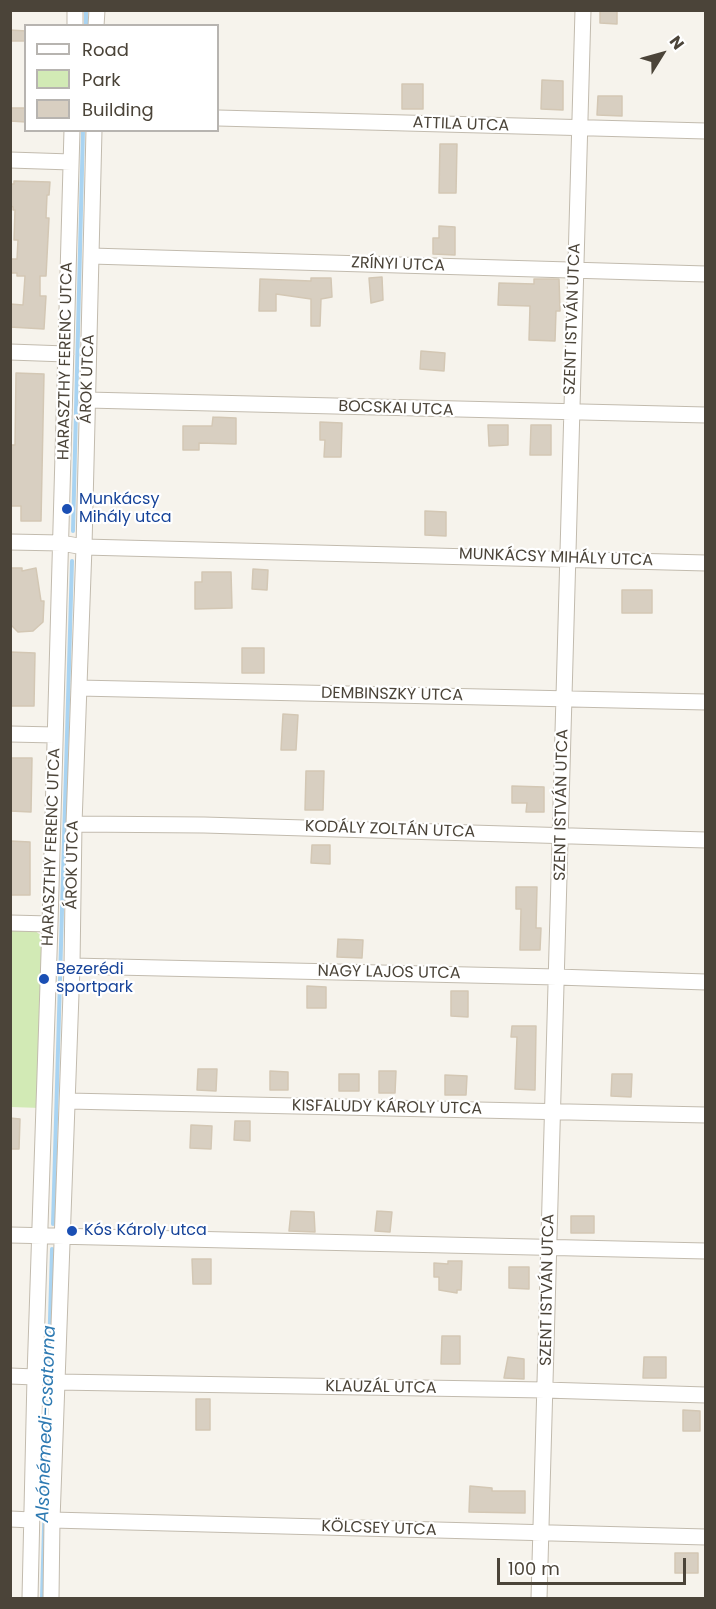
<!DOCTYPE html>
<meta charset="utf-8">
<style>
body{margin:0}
#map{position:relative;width:716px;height:1609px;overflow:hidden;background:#f6f3ec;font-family:Poppins,sans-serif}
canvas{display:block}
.frame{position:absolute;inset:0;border:12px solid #4b4439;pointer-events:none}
.legend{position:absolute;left:24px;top:24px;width:195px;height:108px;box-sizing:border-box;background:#fff;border:2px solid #b7b4b0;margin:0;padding:8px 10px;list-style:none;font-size:18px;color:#4b4439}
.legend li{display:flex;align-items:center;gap:12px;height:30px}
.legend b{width:30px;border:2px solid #b7b4b0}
.north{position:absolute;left:632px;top:24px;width:60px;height:60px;-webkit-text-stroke:4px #fff;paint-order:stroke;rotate:53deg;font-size:16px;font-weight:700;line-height:24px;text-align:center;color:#4b4439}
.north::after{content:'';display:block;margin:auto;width:21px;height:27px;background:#4b4439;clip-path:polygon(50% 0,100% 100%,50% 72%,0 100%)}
.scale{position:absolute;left:497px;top:1558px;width:189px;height:27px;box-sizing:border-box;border:3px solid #4b4439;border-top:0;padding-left:8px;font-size:18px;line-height:21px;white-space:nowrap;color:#4b4439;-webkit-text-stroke:4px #fff;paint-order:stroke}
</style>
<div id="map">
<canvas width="716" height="1609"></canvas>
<div class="frame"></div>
<ul class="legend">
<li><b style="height:8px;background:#fff"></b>Road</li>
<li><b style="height:16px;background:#d2eab5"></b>Park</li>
<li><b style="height:16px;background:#d8cfc1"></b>Building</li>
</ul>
<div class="north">N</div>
<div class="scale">100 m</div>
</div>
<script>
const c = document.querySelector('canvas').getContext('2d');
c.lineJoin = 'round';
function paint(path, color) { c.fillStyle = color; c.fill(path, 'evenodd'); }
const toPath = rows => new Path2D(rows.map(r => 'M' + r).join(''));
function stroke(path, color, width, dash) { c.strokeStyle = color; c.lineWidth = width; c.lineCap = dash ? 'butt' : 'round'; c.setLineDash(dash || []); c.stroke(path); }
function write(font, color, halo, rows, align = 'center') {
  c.font = font + ' Poppins,sans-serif'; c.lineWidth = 4.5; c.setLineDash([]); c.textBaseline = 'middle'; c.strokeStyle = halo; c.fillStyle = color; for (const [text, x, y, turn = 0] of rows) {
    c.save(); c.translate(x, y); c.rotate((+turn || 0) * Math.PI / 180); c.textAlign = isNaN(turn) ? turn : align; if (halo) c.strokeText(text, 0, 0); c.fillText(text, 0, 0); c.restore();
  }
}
const green = toPath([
 [11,929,33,929,44,938,41,1108,11,1107]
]);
const stream = toPath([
 [86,26,86,10],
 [73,531,83,130],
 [53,1224,72,561],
 [42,1598,52,1249]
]);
const building = toPath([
 [600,10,617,10,617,24,600,23,600,10],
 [10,30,26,31,26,41,10,41,10,30],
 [542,80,563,81,563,110,541,109,542,80],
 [402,84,423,84,423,109,402,109,402,84],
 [598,96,622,96,622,116,597,115,598,96],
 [10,108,26,108,26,122,10,121,10,108],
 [440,144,457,144,456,193,439,193,440,144],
 [14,181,50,182,49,195,47,195,46,218,49,218,46,276,40,276,40,296,46,296,44,329,10,327,10,304,23,305,25,276,17,276,17,273,10,273,10,259,17,259,18,240,14,240,15,210,13,210,13,207,10,206,10,184,14,184,14,181],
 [439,226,455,227,455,255,433,254,433,238,439,238,439,226],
 [382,277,383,300,371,303,369,278,382,277],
 [311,278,331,278,332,297,321,299,320,326,311,326,311,299,276,294,276,311,259,311,260,279,311,281,311,278],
 [534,279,559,279,560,311,556,311,555,341,529,340,530,306,498,305,499,283,534,284,534,279],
 [421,351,445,353,444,371,420,369,421,351],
 [16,373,44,374,41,521,21,521,21,506,10,506,10,445,15,445,16,373],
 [213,417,236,418,236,444,199,443,199,450,183,450,183,426,212,426,213,417],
 [320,422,342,423,341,457,324,457,325,440,320,440,320,422],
 [488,425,508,425,508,445,489,446,488,425],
 [531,425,551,425,551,455,530,455,531,425],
 [425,511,446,512,446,536,425,535,425,511],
 [10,568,22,568,22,571,36,568,41,601,44,601,43,622,33,631,18,632,10,624,10,568],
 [253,569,268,570,267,590,252,589,253,569],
 [202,572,231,572,232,608,195,609,195,582,202,582,202,572],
 [622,590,652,590,652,613,622,613,622,590],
 [242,648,264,648,264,673,242,673,242,648],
 [10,652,35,653,34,706,10,706,10,652],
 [283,714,298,715,296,750,281,750,283,714],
 [10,758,32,758,31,812,10,811,10,758],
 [306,771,324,771,323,810,305,810,306,771],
 [512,786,544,787,544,812,526,812,527,803,512,803,512,786],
 [10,841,30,842,30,895,10,895,10,841],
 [312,845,330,845,330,864,311,863,312,845],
 [516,887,537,887,536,928,541,928,540,950,520,950,521,909,516,909,516,887],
 [338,939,363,940,362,958,337,957,338,939],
 [307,986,326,987,326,1008,307,1008,307,986],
 [451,991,468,991,468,1017,451,1016,451,991],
 [512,1026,536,1026,535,1090,515,1089,517,1037,511,1037,512,1026],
 [198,1069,217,1069,216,1091,197,1090,198,1069],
 [270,1071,288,1072,288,1090,270,1090,270,1071],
 [379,1071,396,1071,395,1093,379,1093,379,1071],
 [339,1074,359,1074,359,1091,339,1091,339,1074],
 [612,1074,632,1074,631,1097,611,1096,612,1074],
 [445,1075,467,1076,466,1095,445,1095,445,1075],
 [10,1118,20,1119,19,1149,10,1149,10,1118],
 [235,1121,250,1121,250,1141,234,1140,235,1121],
 [191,1125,212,1126,211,1149,190,1148,191,1125],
 [291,1211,314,1212,315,1232,289,1231,291,1211],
 [377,1211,392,1212,390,1232,375,1231,377,1211],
 [571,1216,594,1216,594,1233,571,1233,571,1216],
 [192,1259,211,1259,211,1284,193,1284,192,1259],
 [448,1261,462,1261,461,1290,457,1290,457,1293,439,1290,439,1277,434,1277,434,1263,448,1264,448,1261],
 [509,1267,529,1267,529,1289,509,1288,509,1267],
 [442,1336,460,1336,460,1364,441,1364,442,1336],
 [508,1357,524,1359,524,1379,504,1378,508,1357],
 [644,1357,666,1357,666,1378,643,1378,644,1357],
 [196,1399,210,1399,210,1430,196,1430,196,1399],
 [683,1410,700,1411,700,1431,683,1431,683,1410],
 [470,1486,492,1488,492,1491,525,1491,525,1513,469,1512,470,1486],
 [675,1553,698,1553,698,1573,675,1573,675,1553]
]);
const minor = toPath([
 [75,26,75,10],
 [96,26,97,10],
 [218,118,706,131],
 [10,160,71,162],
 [91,256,706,274],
 [10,352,66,354],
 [87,400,706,415],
 [10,542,61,543,84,547,706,563],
 [79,688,706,702],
 [10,734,55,735],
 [74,824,204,825,706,840],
 [10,923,50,924],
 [72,966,557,977,706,982],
 [68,1101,706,1115],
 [10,1235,706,1251],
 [10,1376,35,1377],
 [57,1382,545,1390,706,1395],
 [10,1519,32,1520],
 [52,1520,706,1537],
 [30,1598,35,1377,50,924,72,130],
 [51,1598,52,1520,72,966,74,824,84,547,94,130],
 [539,1598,583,10]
]);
const markers = [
 [67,509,6,"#1a4fb4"],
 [44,979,6,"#1a4fb4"],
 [72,1231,6,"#1a4fb4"]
];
const streetNames = [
 ["ATTILA UTCA",461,125,2],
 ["ZRÍNYI UTCA",398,265,2],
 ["SZENT ISTVÁN UTCA",573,319,-88],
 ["HARASZTHY FERENC UTCA",66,361,-89],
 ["ÁROK UTCA",88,379,-88],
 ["BOCSKAI UTCA",396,409,2],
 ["MUNKÁCSY MIHÁLY UTCA",556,558,2],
 ["DEMBINSZKY UTCA",392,695,1],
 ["SZENT ISTVÁN UTCA",562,805,-89],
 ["KODÁLY ZOLTÁN UTCA",390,830,2],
 ["HARASZTHY FERENC UTCA",52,847,-88],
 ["ÁROK UTCA",73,865,-89],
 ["NAGY LAJOS UTCA",389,973,1],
 ["KISFALUDY KÁROLY UTCA",387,1108,1],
 ["SZENT ISTVÁN UTCA",548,1290,-89],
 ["KLAUZÁL UTCA",381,1388,1],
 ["KÖLCSEY UTCA",379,1529,2]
];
const transitNames = [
 ["Munkácsy",79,500],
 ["Mihály utca",79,518],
 ["Bezerédi",56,970],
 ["sportpark",56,988],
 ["Kós Károly utca",84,1231]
];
const waterNames = [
 ["Alsónémedi-csatorna",47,1424,-88]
];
paint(green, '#d2eab5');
stroke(stream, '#a9d4f2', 4);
paint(building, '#d8cfc1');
stroke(building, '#d3c7b4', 1.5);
stroke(minor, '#c2bbae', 17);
stroke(minor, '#fff', 15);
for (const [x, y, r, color] of markers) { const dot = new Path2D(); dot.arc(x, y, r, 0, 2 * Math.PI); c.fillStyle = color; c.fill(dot); stroke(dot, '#fff', 2); }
write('16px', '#4b4439', '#fff', streetNames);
write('16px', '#164399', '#fff', transitNames, 'left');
write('italic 18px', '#2e7ab2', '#fff', waterNames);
</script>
